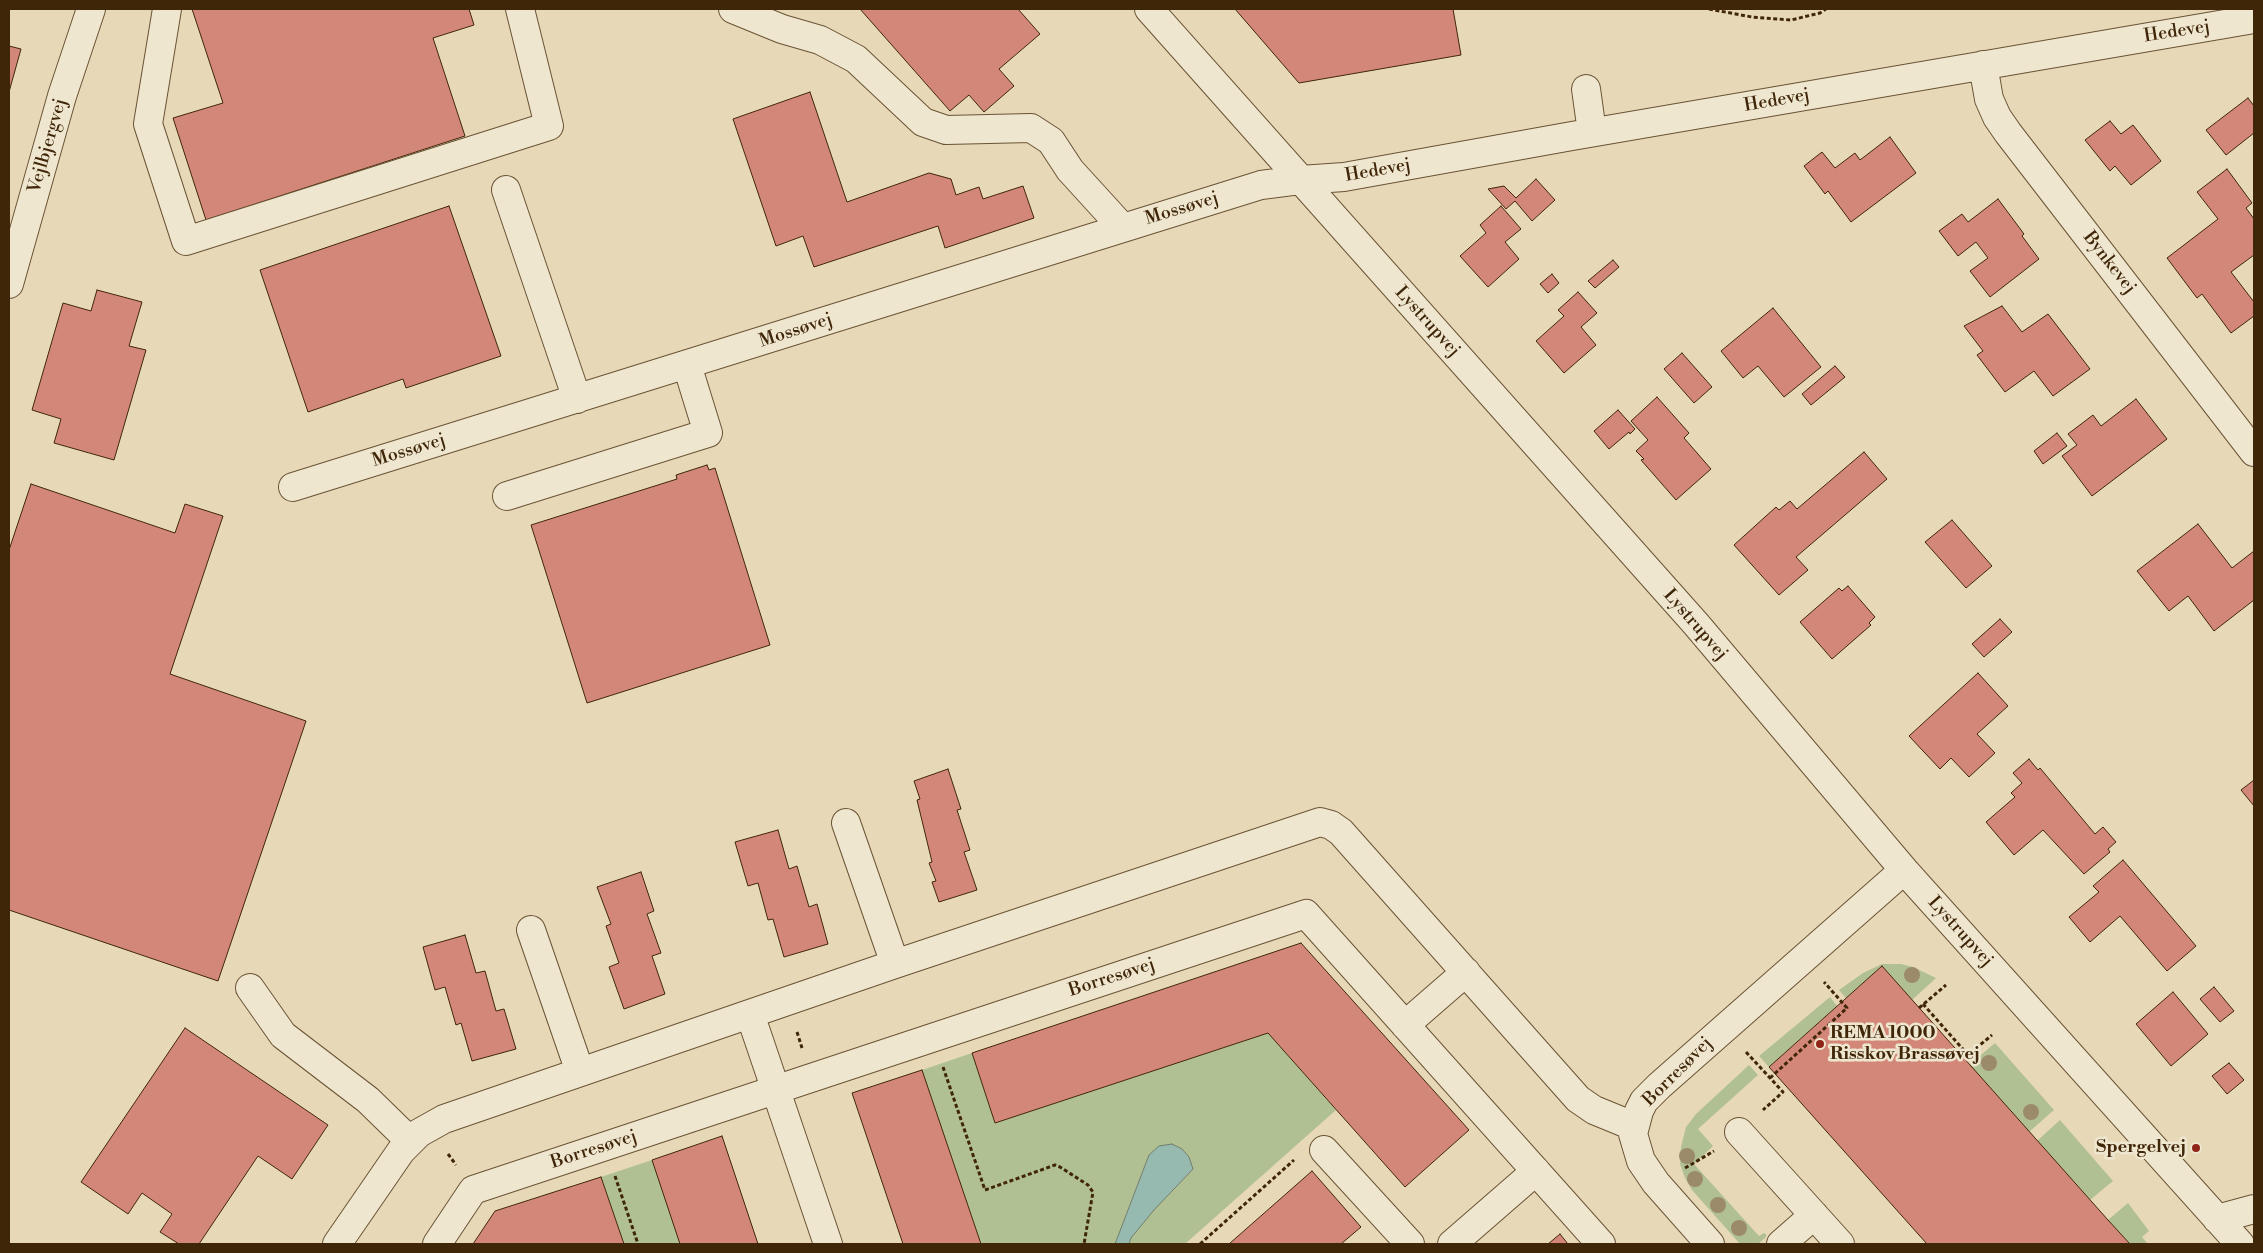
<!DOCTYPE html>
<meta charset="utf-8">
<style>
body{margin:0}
#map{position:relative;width:2263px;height:1253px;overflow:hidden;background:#e7d9b7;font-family:"Libre Bodoni",serif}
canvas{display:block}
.frame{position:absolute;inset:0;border:10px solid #402609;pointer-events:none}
</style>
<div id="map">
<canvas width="2263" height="1253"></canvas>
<div class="frame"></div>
</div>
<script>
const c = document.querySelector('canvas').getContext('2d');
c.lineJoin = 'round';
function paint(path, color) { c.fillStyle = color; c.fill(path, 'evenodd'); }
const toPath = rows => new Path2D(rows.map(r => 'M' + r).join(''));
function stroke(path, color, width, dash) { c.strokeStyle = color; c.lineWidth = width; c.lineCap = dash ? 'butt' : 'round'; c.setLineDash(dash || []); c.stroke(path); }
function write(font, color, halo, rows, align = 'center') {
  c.font = font + ' "Libre Bodoni",serif'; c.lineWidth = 5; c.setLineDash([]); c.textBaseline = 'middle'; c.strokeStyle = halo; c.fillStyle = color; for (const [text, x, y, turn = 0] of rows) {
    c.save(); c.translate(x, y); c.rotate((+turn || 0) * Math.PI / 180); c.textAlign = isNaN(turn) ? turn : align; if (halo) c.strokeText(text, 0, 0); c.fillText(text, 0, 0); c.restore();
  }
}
const green = toPath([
 [1882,964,1901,964,1913,967,1936,978,1912,1000,1882,966,1846,998,1839,990,1863,973],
 [1830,997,1837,1006,1769,1067,1759,1056],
 [1268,1033,1336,1110,1185,1244,981,1244,922,1070,972,1053,995,1123],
 [1995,1043,2054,1110,2029,1132,1969,1065],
 [1749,1065,1758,1075,1698,1129,1713,1146,1694,1164,1759,1236,1764,1233,1766,1234,1766,1237,1758,1244,1740,1244,1692,1190,1685,1178,1680,1164,1681,1147,1686,1127,1696,1114],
 [2060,1120,2113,1181,2090,1200,2037,1141],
 [652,1160,680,1244,624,1244,601,1177],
 [2128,1203,2149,1231,2142,1237,2148,1244,2130,1244,2108,1220]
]);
const water = toPath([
 [1172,1144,1182,1149,1189,1157,1193,1169,1154,1210,1131,1238,1129,1244,1115,1244,1149,1155,1159,1146,1172,1144]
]);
const building = toPath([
 [192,9,469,9,474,25,433,38,465,136,206,220,173,118,223,103,192,9],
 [860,9,1018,9,1040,34,999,69,1014,86,984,112,969,95,950,111,860,9],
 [1235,9,1453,9,1461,55,1299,83,1235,9],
 [9,46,21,49,9,92,9,46],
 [810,92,847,202,929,173,951,179,956,195,979,187,983,199,1023,186,1034,218,945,248,938,226,814,267,803,236,776,246,733,119,810,92],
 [2248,98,2254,106,2254,133,2226,155,2206,130,2248,98],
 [2110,121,2121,134,2133,125,2161,161,2131,185,2115,166,2110,171,2085,140,2110,121],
 [1890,137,1916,173,1851,222,1828,191,1825,194,1804,166,1822,152,1835,168,1855,153,1860,160,1890,137],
 [2227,169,2252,203,2246,208,2254,219,2254,255,2231,272,2254,302,2254,316,2231,333,2202,294,2197,298,2167,258,2218,219,2197,192,2227,169],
 [1536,179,1555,200,1532,221,1515,201,1506,209,1488,189,1504,186,1516,198,1536,179],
 [1998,199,2024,234,2022,236,2039,259,1990,297,1970,271,1988,258,1976,242,1958,256,1939,231,1962,214,1968,222,1998,199],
 [449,206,501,356,406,388,403,379,308,412,260,270,449,206],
 [1501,206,1521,229,1505,242,1519,259,1488,287,1460,256,1486,233,1480,225,1501,206],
 [1613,260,1619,267,1595,288,1588,281,1613,260],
 [1552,274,1559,283,1548,293,1540,284,1552,274],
 [97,290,142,302,129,346,146,350,114,460,54,443,61,419,32,410,63,303,91,311,97,290],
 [1578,292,1597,313,1581,327,1596,345,1564,373,1536,341,1564,316,1558,310,1578,292],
 [2002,306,2022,332,2048,314,2090,369,2053,396,2034,371,2005,392,1977,355,1983,351,1964,326,2002,306],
 [1773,308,1821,367,1784,397,1758,366,1743,378,1721,351,1773,308],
 [1682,353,1712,387,1694,403,1664,369,1682,353],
 [1835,366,1845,377,1811,405,1802,394,1835,366],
 [1657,397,1689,433,1684,438,1711,469,1676,500,1641,460,1644,459,1636,451,1648,440,1631,421,1657,397],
 [2136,399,2167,439,2092,496,2062,456,2077,445,2068,434,2093,415,2101,426,2136,399],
 [1618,410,1635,429,1630,434,1629,432,1609,449,1594,431,1618,410],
 [2057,433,2067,446,2043,464,2034,451,2057,433],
 [1864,452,1887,479,1796,557,1808,570,1779,595,1734,545,1776,507,1779,510,1790,501,1797,509,1864,452],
 [707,465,709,470,715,468,770,645,587,703,531,525,677,479,676,475,707,465],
 [31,484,175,533,185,504,223,516,170,674,306,721,218,981,9,910,9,550,31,484],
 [1952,520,1992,566,1966,588,1925,542,1952,520],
 [2198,524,2232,568,2254,551,2254,600,2214,631,2188,596,2169,611,2137,571,2198,524],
 [1848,586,1875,617,1869,623,1871,625,1832,659,1800,622,1839,588,1842,591,1848,586],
 [2000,619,2012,632,1984,657,1972,644,2000,619],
 [1978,673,2008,706,1977,734,1995,753,1969,777,1951,758,1940,769,1909,736,1978,673],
 [2029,759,2038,770,2040,768,2095,834,2103,827,2116,842,2108,849,2110,852,2084,874,2043,830,2014,855,1986,822,2015,797,2011,793,2022,783,2013,773,2029,759],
 [948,769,961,809,957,810,970,850,964,852,977,890,939,902,932,882,936,881,929,863,932,862,917,800,920,799,914,781,948,769],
 [2254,780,2254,806,2241,790,2254,780],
 [778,830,789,869,797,866,809,907,817,904,828,944,784,957,773,919,768,920,758,883,748,886,735,842,778,830],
 [2123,860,2196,946,2167,971,2120,916,2090,942,2069,917,2099,892,2093,886,2123,860],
 [641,872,654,911,647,914,661,953,652,956,665,994,624,1009,609,967,619,963,606,926,611,924,597,887,641,872],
 [465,935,476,973,485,971,496,1011,504,1009,516,1049,472,1061,461,1023,456,1025,445,987,435,990,423,947,465,935],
 [1301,943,1469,1130,1405,1187,1268,1033,995,1123,972,1053,1301,943],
 [1882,966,2108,1220,2130,1244,1927,1244,1769,1067,1882,966],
 [2214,987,2234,1011,2220,1022,2200,999,2214,987],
 [2173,992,2208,1034,2171,1066,2136,1024,2173,992],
 [185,1028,328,1125,292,1179,258,1156,199,1244,179,1244,160,1232,172,1214,142,1193,128,1214,81,1182,185,1028],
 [2229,1063,2244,1080,2227,1094,2212,1076,2229,1063],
 [922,1070,981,1244,903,1244,852,1093,922,1070],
 [722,1136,758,1244,680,1244,652,1160,722,1136],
 [1312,1171,1361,1227,1341,1244,1229,1244,1312,1171],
 [601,1177,624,1244,473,1244,495,1211,601,1177],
 [1560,1234,1568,1244,1548,1244,1560,1234]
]);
const path = toPath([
 [1709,9,1752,17,1791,20,1820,13,1826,9],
 [1923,1004,1968,1055,1992,1035],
 [1919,1008,1946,985],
 [797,1032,802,1048],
 [1746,1052,1783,1092,1763,1110],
 [943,1067,985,1190,1055,1165,1060,1167,1088,1185,1093,1192,1084,1244],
 [1770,1078,1847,1008,1824,982],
 [448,1154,456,1165],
 [1685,1168,1714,1151],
 [615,1176,638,1244],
 [1200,1244,1294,1160]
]);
const minor = toPath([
 [167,9,148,124,186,241,549,126,520,9],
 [733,9,782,29,820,40,856,59,923,122,946,130,1031,128,1051,141,1070,170,1122,227],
 [1149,9,1696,624,1904,870,2240,1244],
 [1983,65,1989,99,1997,117,2008,133,2254,452],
 [1586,89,1592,132],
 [506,190,577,399],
 [9,284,62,96,91,9],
 [293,487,1261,185,1300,180,1344,177,1572,136,2254,19],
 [507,496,708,433,687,365],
 [846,823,895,964],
 [531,930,580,1072],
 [250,988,283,1035,368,1100,410,1141],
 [750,1014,828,1244],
 [1405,1025,1466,972],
 [1739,1132,1840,1244],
 [1324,1150,1410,1244],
 [2217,1219,2254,1209],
 [337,1244,401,1151,419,1133,444,1119,895,964,1320,822,1331,825,1341,832,1578,1099,1594,1110,1633,1126],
 [437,1244,473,1190,1306,914,1601,1244],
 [1452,1244,1536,1171],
 [1710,1244,1656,1183,1641,1161,1633,1134,1639,1111,1644,1101,1659,1086,1904,870],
 [1781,1244,1814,1215]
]);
const trees = [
 [1912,975],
 [1989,1063],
 [2031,1112],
 [1687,1156],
 [1695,1179],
 [1718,1205],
 [1739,1228]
];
const markers = [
 [1820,1044,5,"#8f2418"],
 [2196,1148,5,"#8f2418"]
];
const streetNames = [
 ["Hedevej",2177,32,-9],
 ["Hedevej",1777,101,-10],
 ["Vejlbjergvej",48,146,-74],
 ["Hedevej",1378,171,-10],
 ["Mossøvej",1182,209,-17],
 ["Bynkevej",2109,263,52],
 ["Lystrupvej",1427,322,48],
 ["Mossøvej",796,331,-18],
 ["Mossøvej",409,451,-17],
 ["Lystrupvej",1695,625,49],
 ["Lystrupvej",1960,932,48],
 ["Borresøvej",1112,978,-18],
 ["Borresøvej",1678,1072,-45],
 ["Borresøvej",594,1150,-18]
];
const poiNames = [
 ["REMA 1000",1830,1034],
 ["Risskov Brassøvej",1830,1055],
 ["Spergelvej",2186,1148,"right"]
];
paint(green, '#b1c092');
paint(water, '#97bab0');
stroke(water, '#747f6d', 1);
paint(building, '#d38778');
stroke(building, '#402609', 1);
stroke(minor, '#6a5334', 30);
stroke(path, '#402609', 3, [4, 2.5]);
stroke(minor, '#efe6d0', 28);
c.fillStyle = '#9b8b6a';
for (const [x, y] of trees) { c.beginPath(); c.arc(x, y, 8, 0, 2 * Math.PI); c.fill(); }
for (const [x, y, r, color] of markers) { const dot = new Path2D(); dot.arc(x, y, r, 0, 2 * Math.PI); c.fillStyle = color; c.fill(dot); stroke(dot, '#efe6d0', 2); }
write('18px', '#402609', '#efe6d0', streetNames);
write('bold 18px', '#402609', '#efe6d0', poiNames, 'left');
</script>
